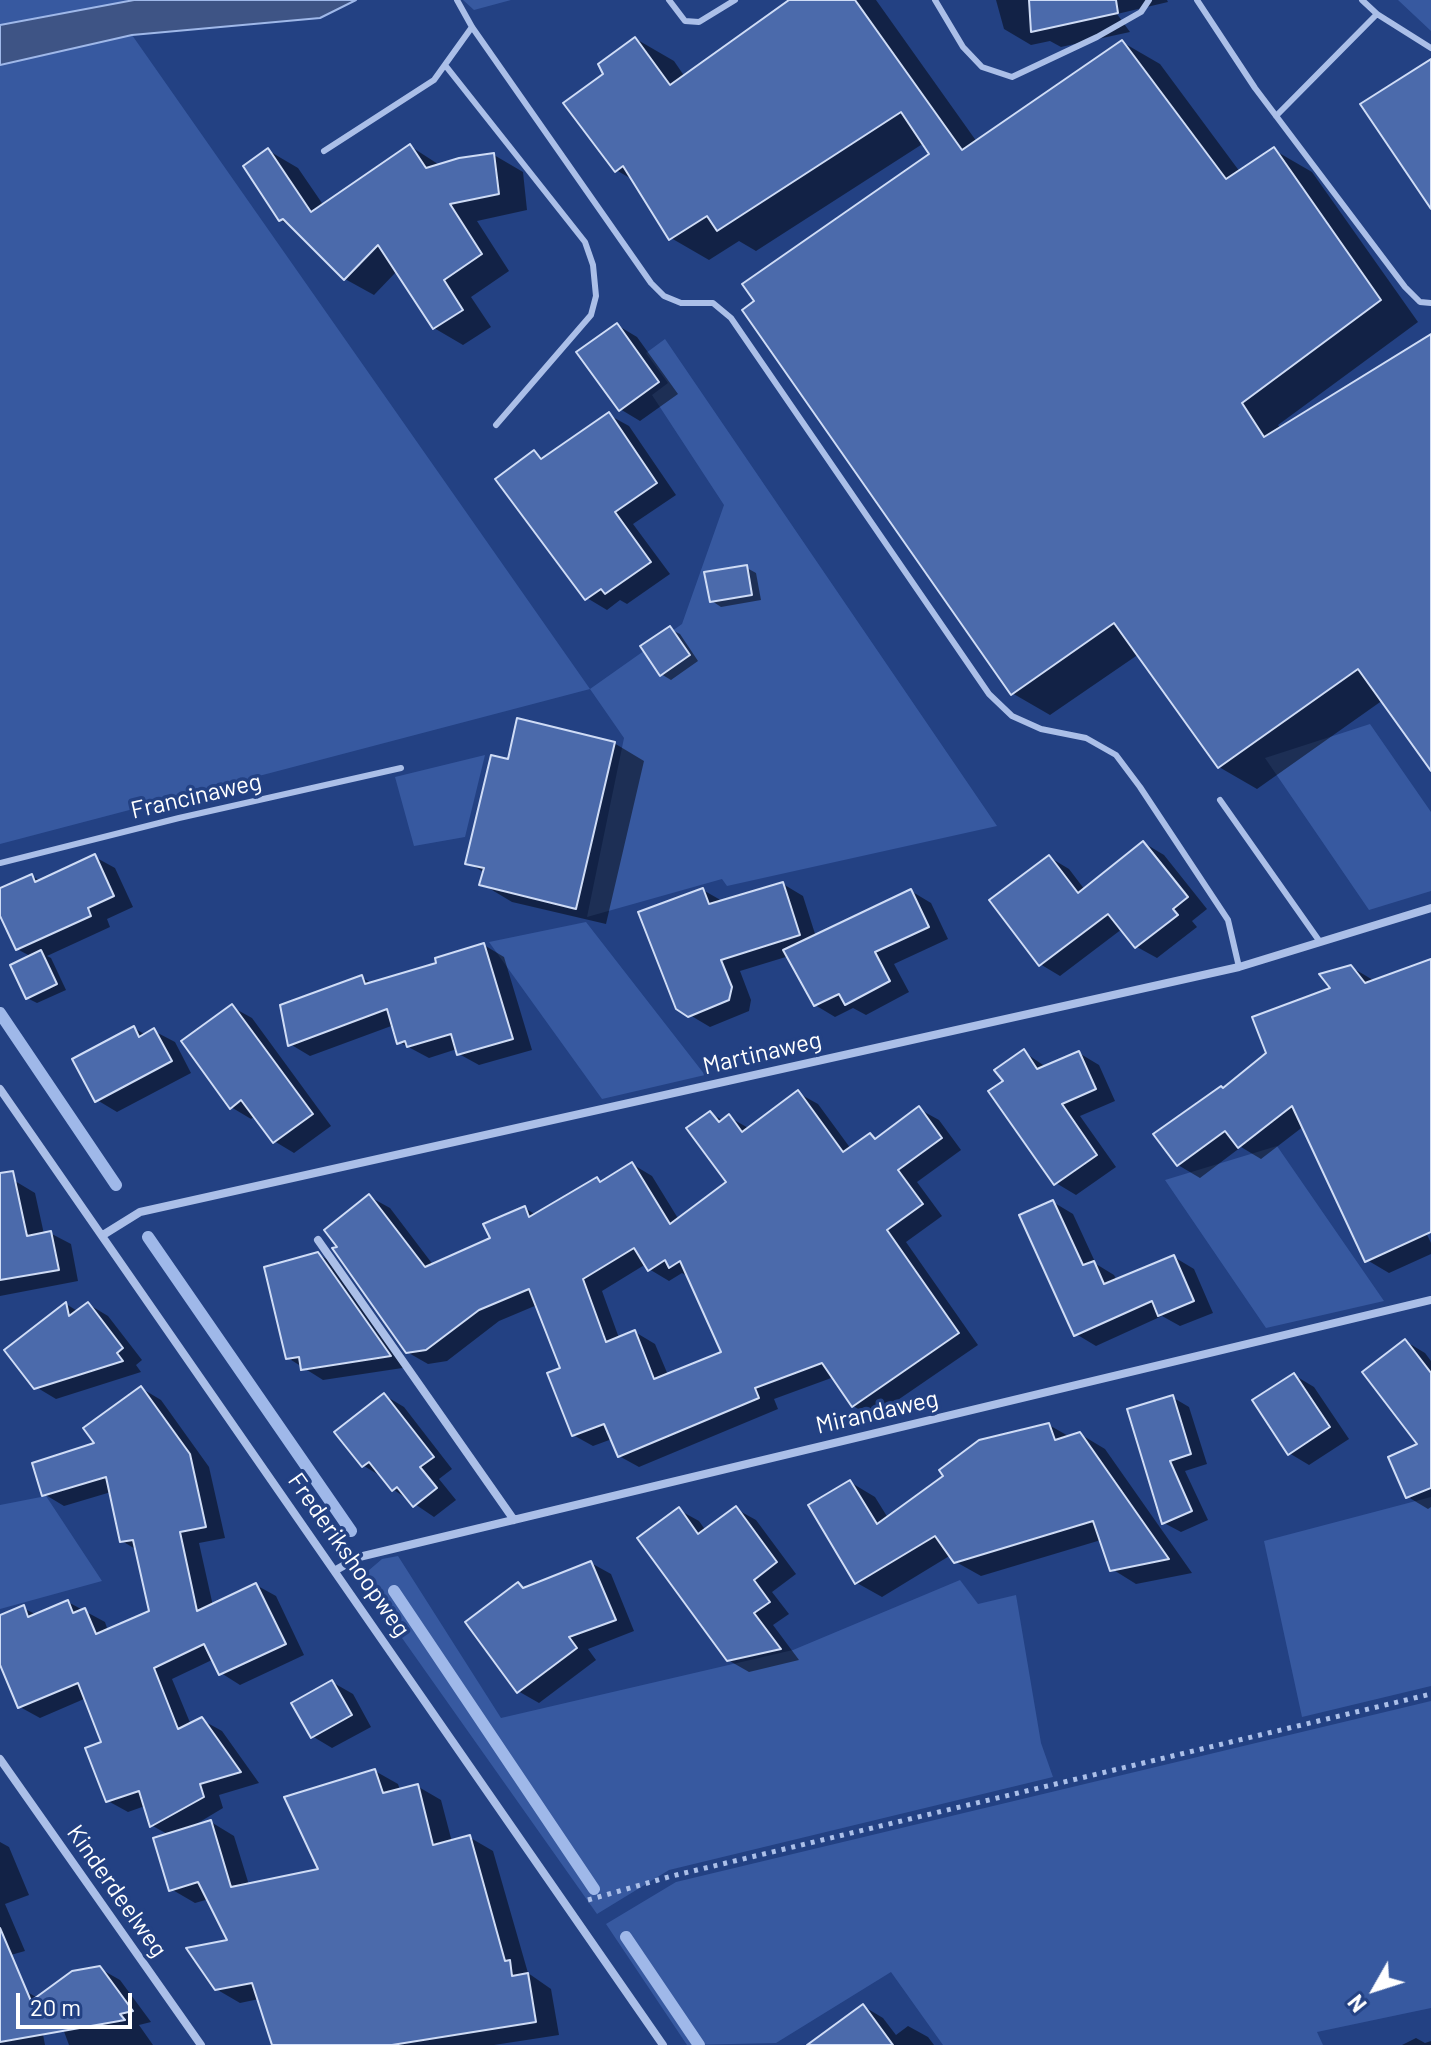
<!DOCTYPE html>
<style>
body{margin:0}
#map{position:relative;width:1431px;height:2045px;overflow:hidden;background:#234183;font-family:Barlow,sans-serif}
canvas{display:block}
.north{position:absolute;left:1335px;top:1949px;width:80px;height:80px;-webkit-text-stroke:6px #234183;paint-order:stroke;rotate:231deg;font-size:22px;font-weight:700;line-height:32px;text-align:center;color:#fff}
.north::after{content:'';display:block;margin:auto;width:28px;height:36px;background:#fff;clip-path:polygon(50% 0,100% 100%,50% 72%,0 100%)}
.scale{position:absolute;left:16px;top:1993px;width:116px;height:36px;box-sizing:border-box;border:4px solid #fff;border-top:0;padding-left:10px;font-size:24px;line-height:28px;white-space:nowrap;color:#fff;-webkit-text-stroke:6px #234183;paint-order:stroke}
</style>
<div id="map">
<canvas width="1431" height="2045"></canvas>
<div class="north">N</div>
<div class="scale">20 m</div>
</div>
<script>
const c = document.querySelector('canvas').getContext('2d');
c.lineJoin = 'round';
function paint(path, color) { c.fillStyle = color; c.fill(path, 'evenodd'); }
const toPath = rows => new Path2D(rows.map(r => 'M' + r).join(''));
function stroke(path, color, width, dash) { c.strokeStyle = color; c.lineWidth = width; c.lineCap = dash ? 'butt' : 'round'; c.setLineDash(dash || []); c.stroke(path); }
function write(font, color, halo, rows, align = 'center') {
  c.font = font + ' Barlow,sans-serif'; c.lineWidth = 7; c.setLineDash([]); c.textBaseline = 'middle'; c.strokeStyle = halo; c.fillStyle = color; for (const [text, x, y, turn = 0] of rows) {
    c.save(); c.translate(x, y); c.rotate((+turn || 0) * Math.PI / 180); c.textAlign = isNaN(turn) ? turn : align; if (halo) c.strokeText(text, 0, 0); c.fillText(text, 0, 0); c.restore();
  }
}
const green = toPath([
 [0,0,134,0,0,25],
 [463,0,511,0,474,10],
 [1398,0,1431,0,1431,31],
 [132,35,590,689,682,624,724,505,652,395,668,383,646,353,665,339,997,826,727,886,722,879,587,917,624,738,590,689,0,844,0,65],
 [1370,724,1431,812,1431,891,1369,910,1265,758],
 [485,755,465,837,414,846,395,777],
 [586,922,705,1075,602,1099,489,942],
 [1277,1146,1384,1301,1266,1328,1165,1180],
 [46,1496,102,1581,0,1609,0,1505],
 [1431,1497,1431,1686,1302,1717,1264,1541],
 [398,1556,501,1718,793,1650,960,1580,978,1604,1016,1595,1041,1743,1053,1777,669,1870,597,1914,366,1587,368,1571,382,1559],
 [1431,1701,1431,2008,1317,2032,1323,2045,943,2045,891,1972,776,2043,687,2045,606,1924,676,1882]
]);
const water = toPath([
 [134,0,356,0,320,18,132,35,0,65,0,25,134,0]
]);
const shadow = toPath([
 [793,0,876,0,977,142,1122,42,1160,64,1240,172,1274,150,1312,172,1418,322,1278,425,1281,429,1431,336,1431,768,1383,700,1257,789,1219,767,1139,654,1050,715,1012,693,932,154,924,143,756,251,739,241,709,260,671,238,635,181,616,170,605,74,636,39,674,61,685,77],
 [996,0,1167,0,1168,2,1117,14,1130,32,1061,47,1050,41,1031,45,1004,29],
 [410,146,441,166,494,155,523,172,527,210,477,221,509,271,471,297,491,327,463,345,434,328,397,271,374,295,345,279,296,229,280,220,269,151,298,168,324,206],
 [617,325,637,337,678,394,640,421,620,409],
 [609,415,629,426,676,495,633,524,670,574,627,604,620,600,607,610,587,598,534,453,545,459],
 [747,568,756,573,761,600,721,607,712,601],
 [670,629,680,634,698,661,671,680,661,674],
 [614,743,644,761,606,924,512,902,482,884,485,873,468,863,509,761],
 [1144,843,1164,855,1207,909,1192,921,1197,927,1157,958,1137,947,1122,929,1060,976,1040,964,1049,857,1069,869,1085,890],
 [95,857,115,868,133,907,107,919,110,927,47,956,51,958,66,990,37,1003,27,998,32,957,17,949,0,912,0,891,32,876,41,881],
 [783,884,803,896,816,937,911,891,931,903,948,939,894,964,909,992,866,1015,853,1008,835,1017,815,1005,789,956,740,971,751,1000,749,1011,710,1027,678,1008,703,890,724,902],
 [484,945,504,957,532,1050,479,1065,459,1054,457,1049,429,1058,399,1042,394,1025,310,1056,290,1044,361,977,373,984,438,965],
 [1351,967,1373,980,1386,997,1431,981,1431,1223,1423,1226,1431,1243,1431,1254,1389,1273,1367,1260,1304,1126,1261,1159,1241,1147,1200,1178,1178,1165,1224,1090,1269,1054],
 [232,1007,252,1018,331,1126,294,1153,274,1141,255,1116,251,1119,231,1107],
 [134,1028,146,1035,154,1031,175,1042,191,1073,117,1112,97,1100],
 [1024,1052,1046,1067,1079,1053,1099,1065,1115,1101,1080,1116,1116,1167,1076,1195,1056,1183,1005,1082],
 [798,1093,818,1104,851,1149,870,1135,878,1139,919,1109,939,1120,961,1150,917,1182,942,1216,906,1242,978,1345,873,1417,853,1406,834,1377,774,1399,778,1409,639,1467,619,1456,612,1439,593,1446,573,1435,562,1370,537,1305,499,1321,447,1361,428,1364,407,1352,370,1197,390,1208,434,1266,492,1239,525,1208,536,1215,597,1180,602,1182,632,1164,652,1176,679,1220,729,1182,710,1113,724,1121,729,1117,750,1129],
 [646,1264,649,1269,669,1281,682,1273,689,1277,724,1353,668,1375,655,1344,635,1332,619,1338,602,1291],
 [15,1181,35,1193,44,1234,50,1233,71,1244,78,1281,0,1296,0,1184],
 [1053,1202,1073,1214,1096,1264,1114,1275,1117,1281,1174,1257,1194,1269,1213,1313,1180,1326,1162,1316,1096,1346,1076,1334],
 [318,1254,338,1266,409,1367,323,1380,288,1358],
 [66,1304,79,1312,88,1304,108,1316,142,1360,136,1365,141,1372,56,1399,36,1387],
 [1405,1341,1425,1353,1431,1361,1431,1507,1428,1509,1408,1497,1427,1442],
 [1294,1375,1314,1387,1349,1439,1309,1465,1289,1453],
 [141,1388,161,1400,209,1467,225,1538,199,1543,213,1606,256,1585,276,1596,304,1655,240,1685,221,1673,214,1659,172,1679,191,1725,202,1720,222,1731,259,1783,219,1795,223,1808,188,1829,211,1822,234,1836,249,1885,321,1871,375,1771,398,1784,400,1790,417,1786,441,1800,452,1842,469,1837,493,1851,528,1973,551,1989,559,2035,494,2045,274,2045,259,1999,240,2003,216,1989,230,1941,209,1899,195,1903,171,1889,169,1835,151,1825,145,1806,128,1812,108,1801,104,1743,84,1699,40,1718,20,1707,0,1660,0,1617,23,1608,37,1615,68,1602,105,1622,108,1631,151,1612,137,1550,122,1541,111,1492,64,1506,44,1494,97,1444],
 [384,1395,404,1407,452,1469,439,1479,456,1500,434,1517,394,1490,384,1478,364,1466],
 [1172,1397,1189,1407,1207,1464,1185,1471,1208,1520,1181,1532,1164,1523],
 [1049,1425,1070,1437,1080,1434,1105,1449,1192,1573,1136,1584,1112,1569,1101,1540,981,1576,956,1562,951,1555,882,1597,857,1583,811,1506,850,1482,875,1497,888,1518],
 [736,1509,756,1520,796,1574,772,1592,789,1614,773,1625,799,1660,749,1672,728,1660,679,1510,699,1521,706,1531],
 [591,1563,611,1574,634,1631,588,1649,596,1660,539,1703,518,1691,518,1584,527,1589],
 [332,1682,353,1694,371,1727,332,1748,312,1736],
 [0,1842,9,1847,29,1895,5,1904,25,1951,0,1958],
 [99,1968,120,1980,151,2022,139,2025,153,2045,69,2045,49,1991],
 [15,1985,36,1997,45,2045,0,2045,0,1988],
 [863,2006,883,2018,896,2035,908,2026,928,2037,934,2045,830,2045],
 [1416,2038,1425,2043,1431,2041,1431,2045,1402,2045]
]);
const stream = toPath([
 [0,1013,116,1185],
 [148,1237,351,1531],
 [394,1591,594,1889],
 [626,1937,699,2045]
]);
const building = toPath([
 [789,0,855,0,962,150,1122,40,1226,179,1274,147,1381,300,1242,403,1264,437,1431,334,1431,771,1358,669,1218,768,1114,623,1011,695,742,310,754,301,742,284,929,154,901,112,717,231,707,216,669,240,623,166,615,172,563,103,603,74,598,64,635,37,670,85,789,0],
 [1029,0,1116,0,1118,13,1031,32,1029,0],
 [1431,59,1431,209,1360,104,1431,59],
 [410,144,426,168,459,158,494,153,499,194,450,204,482,254,444,280,463,310,433,329,378,245,344,280,283,219,279,221,243,166,268,148,311,212,410,144],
 [617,323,659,382,619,411,576,352,617,323],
 [609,412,657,483,615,512,651,562,605,594,601,589,585,600,495,479,534,450,541,459,609,412],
 [747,565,752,595,710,602,704,572,747,565],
 [670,626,690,655,660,676,640,646,670,626],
 [517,718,615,742,576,909,479,885,484,868,465,864,491,755,508,759,517,718],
 [1143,841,1188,897,1173,909,1178,915,1135,948,1108,914,1039,966,989,900,1049,855,1078,893,1143,841],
 [95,854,114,896,88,908,91,916,16,950,0,916,0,888,32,874,35,882,95,854],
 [783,882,800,935,721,960,732,987,729,1000,688,1017,676,1009,638,912,703,888,709,904,783,882],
 [911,889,929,927,875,952,890,981,845,1005,839,994,814,1006,783,950,911,889],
 [484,943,513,1039,457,1055,451,1034,407,1047,405,1041,397,1044,387,1009,288,1046,280,1005,362,975,365,984,436,963,435,958,484,943],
 [41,950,57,984,26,999,10,965,41,950],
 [1431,959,1431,1232,1365,1262,1292,1106,1238,1148,1225,1131,1177,1166,1153,1134,1221,1086,1223,1088,1266,1053,1252,1017,1330,988,1319,974,1351,965,1365,983,1431,959],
 [232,1004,313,1114,273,1143,241,1100,230,1109,181,1041,232,1004],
 [134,1026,139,1037,154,1028,172,1061,95,1102,72,1059,134,1026],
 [1024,1049,1037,1069,1079,1051,1096,1089,1062,1104,1097,1155,1054,1185,988,1091,1003,1081,994,1070,1024,1049],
 [798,1090,843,1152,870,1133,875,1139,919,1106,942,1138,898,1170,923,1204,887,1230,959,1333,852,1407,822,1363,755,1388,759,1398,618,1457,604,1424,572,1436,547,1373,560,1368,529,1289,479,1310,426,1350,406,1353,332,1248,337,1247,324,1230,369,1194,425,1267,490,1238,483,1224,525,1206,529,1217,597,1177,600,1182,632,1162,670,1224,726,1182,686,1128,710,1111,719,1122,729,1114,742,1132,798,1090],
 [634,1248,648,1271,665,1260,669,1268,680,1261,721,1352,654,1379,635,1330,606,1342,583,1279,634,1248],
 [13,1171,27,1236,51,1231,59,1270,0,1280,0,1173,13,1171],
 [1053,1200,1083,1265,1094,1261,1104,1284,1174,1255,1194,1301,1158,1316,1152,1301,1074,1336,1019,1215,1053,1200],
 [318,1252,391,1356,301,1370,299,1357,286,1359,264,1267,318,1252],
 [66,1302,69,1316,88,1302,123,1348,117,1353,123,1361,34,1389,4,1350,66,1302],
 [1405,1339,1431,1373,1431,1488,1406,1498,1388,1457,1417,1444,1362,1372,1405,1339],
 [1294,1373,1330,1427,1288,1455,1252,1400,1294,1373],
 [141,1386,190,1454,206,1527,180,1532,197,1611,256,1583,286,1644,219,1675,204,1644,154,1668,178,1729,202,1717,241,1772,200,1784,204,1797,150,1827,139,1791,106,1802,85,1748,101,1742,78,1683,18,1708,0,1665,0,1615,24,1605,28,1617,68,1600,73,1613,85,1608,96,1634,149,1611,133,1540,120,1542,106,1477,42,1496,32,1463,94,1443,83,1428,141,1386],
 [384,1393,434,1457,420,1467,437,1488,413,1507,397,1487,392,1491,369,1462,362,1467,334,1432,384,1393],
 [1173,1395,1191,1454,1170,1461,1192,1511,1162,1524,1127,1409,1173,1395],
 [1049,1423,1055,1440,1080,1432,1169,1559,1110,1571,1093,1521,954,1563,935,1536,855,1584,808,1505,850,1480,877,1524,943,1476,939,1470,979,1440,1049,1423],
 [736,1506,777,1562,754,1580,770,1602,754,1613,781,1649,727,1661,637,1538,679,1507,698,1534,736,1506],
 [591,1561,616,1620,569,1637,577,1648,517,1693,465,1622,518,1582,523,1588,591,1561],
 [332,1680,352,1715,311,1738,291,1703,332,1680],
 [375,1769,383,1793,418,1784,433,1845,470,1835,505,1961,510,1960,512,1976,528,1973,536,2022,392,2045,272,2045,252,1983,215,1990,186,1948,227,1940,198,1882,169,1891,153,1838,211,1820,231,1887,318,1869,284,1797,375,1769],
 [0,1928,31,2001,72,1971,100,1966,133,2011,120,2014,125,2020,0,2042,0,1928],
 [863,2004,893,2045,807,2045,863,2004]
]);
const path = toPath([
 [588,1900,672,1876,1431,1694]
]);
const lane = toPath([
 [457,0,472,27,651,283,664,296,681,303,713,303,731,318,989,694,1012,716,1041,729,1086,738,1116,755,1140,787,1228,920,1239,967],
 [669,0,685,21,699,22,735,0],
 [935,0,963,47,982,67,1012,77,1097,37,1141,12,1149,0],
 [1197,0,1255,88,1405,287,1420,302,1431,303],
 [1362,0,1377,14,1431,48],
 [445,65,585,242,593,265,596,296,591,315,496,425],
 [1276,116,1377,14],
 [324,151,434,80,472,27],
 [1220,800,1320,942],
 [0,863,179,818,401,768]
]);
const street = toPath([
 [0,1089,663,2045],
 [103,1235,140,1212,1239,967,1431,908],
 [318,1240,514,1520],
 [336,1570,359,1557,1431,1300],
 [0,1759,201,2045]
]);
const streetNames = [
 ["Francinaweg",196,796,-13],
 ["Martinaweg",762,1053,-13],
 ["Mirandaweg",877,1412,-13],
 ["Frederikshoopweg",349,1555,55],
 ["Kinderdeelweg",117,1891,55]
];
paint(green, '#3759a0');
paint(water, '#3e5485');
stroke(water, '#9fb8e9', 2);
paint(shadow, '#0007');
stroke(stream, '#9fb8e9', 12);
paint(building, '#4b6aab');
stroke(building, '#cfdcf6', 2);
stroke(path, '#abbfe8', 5, [4, 6]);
stroke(lane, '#abbfe8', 6);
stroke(street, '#abbfe8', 8);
write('24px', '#fff', '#234183', streetNames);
</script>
